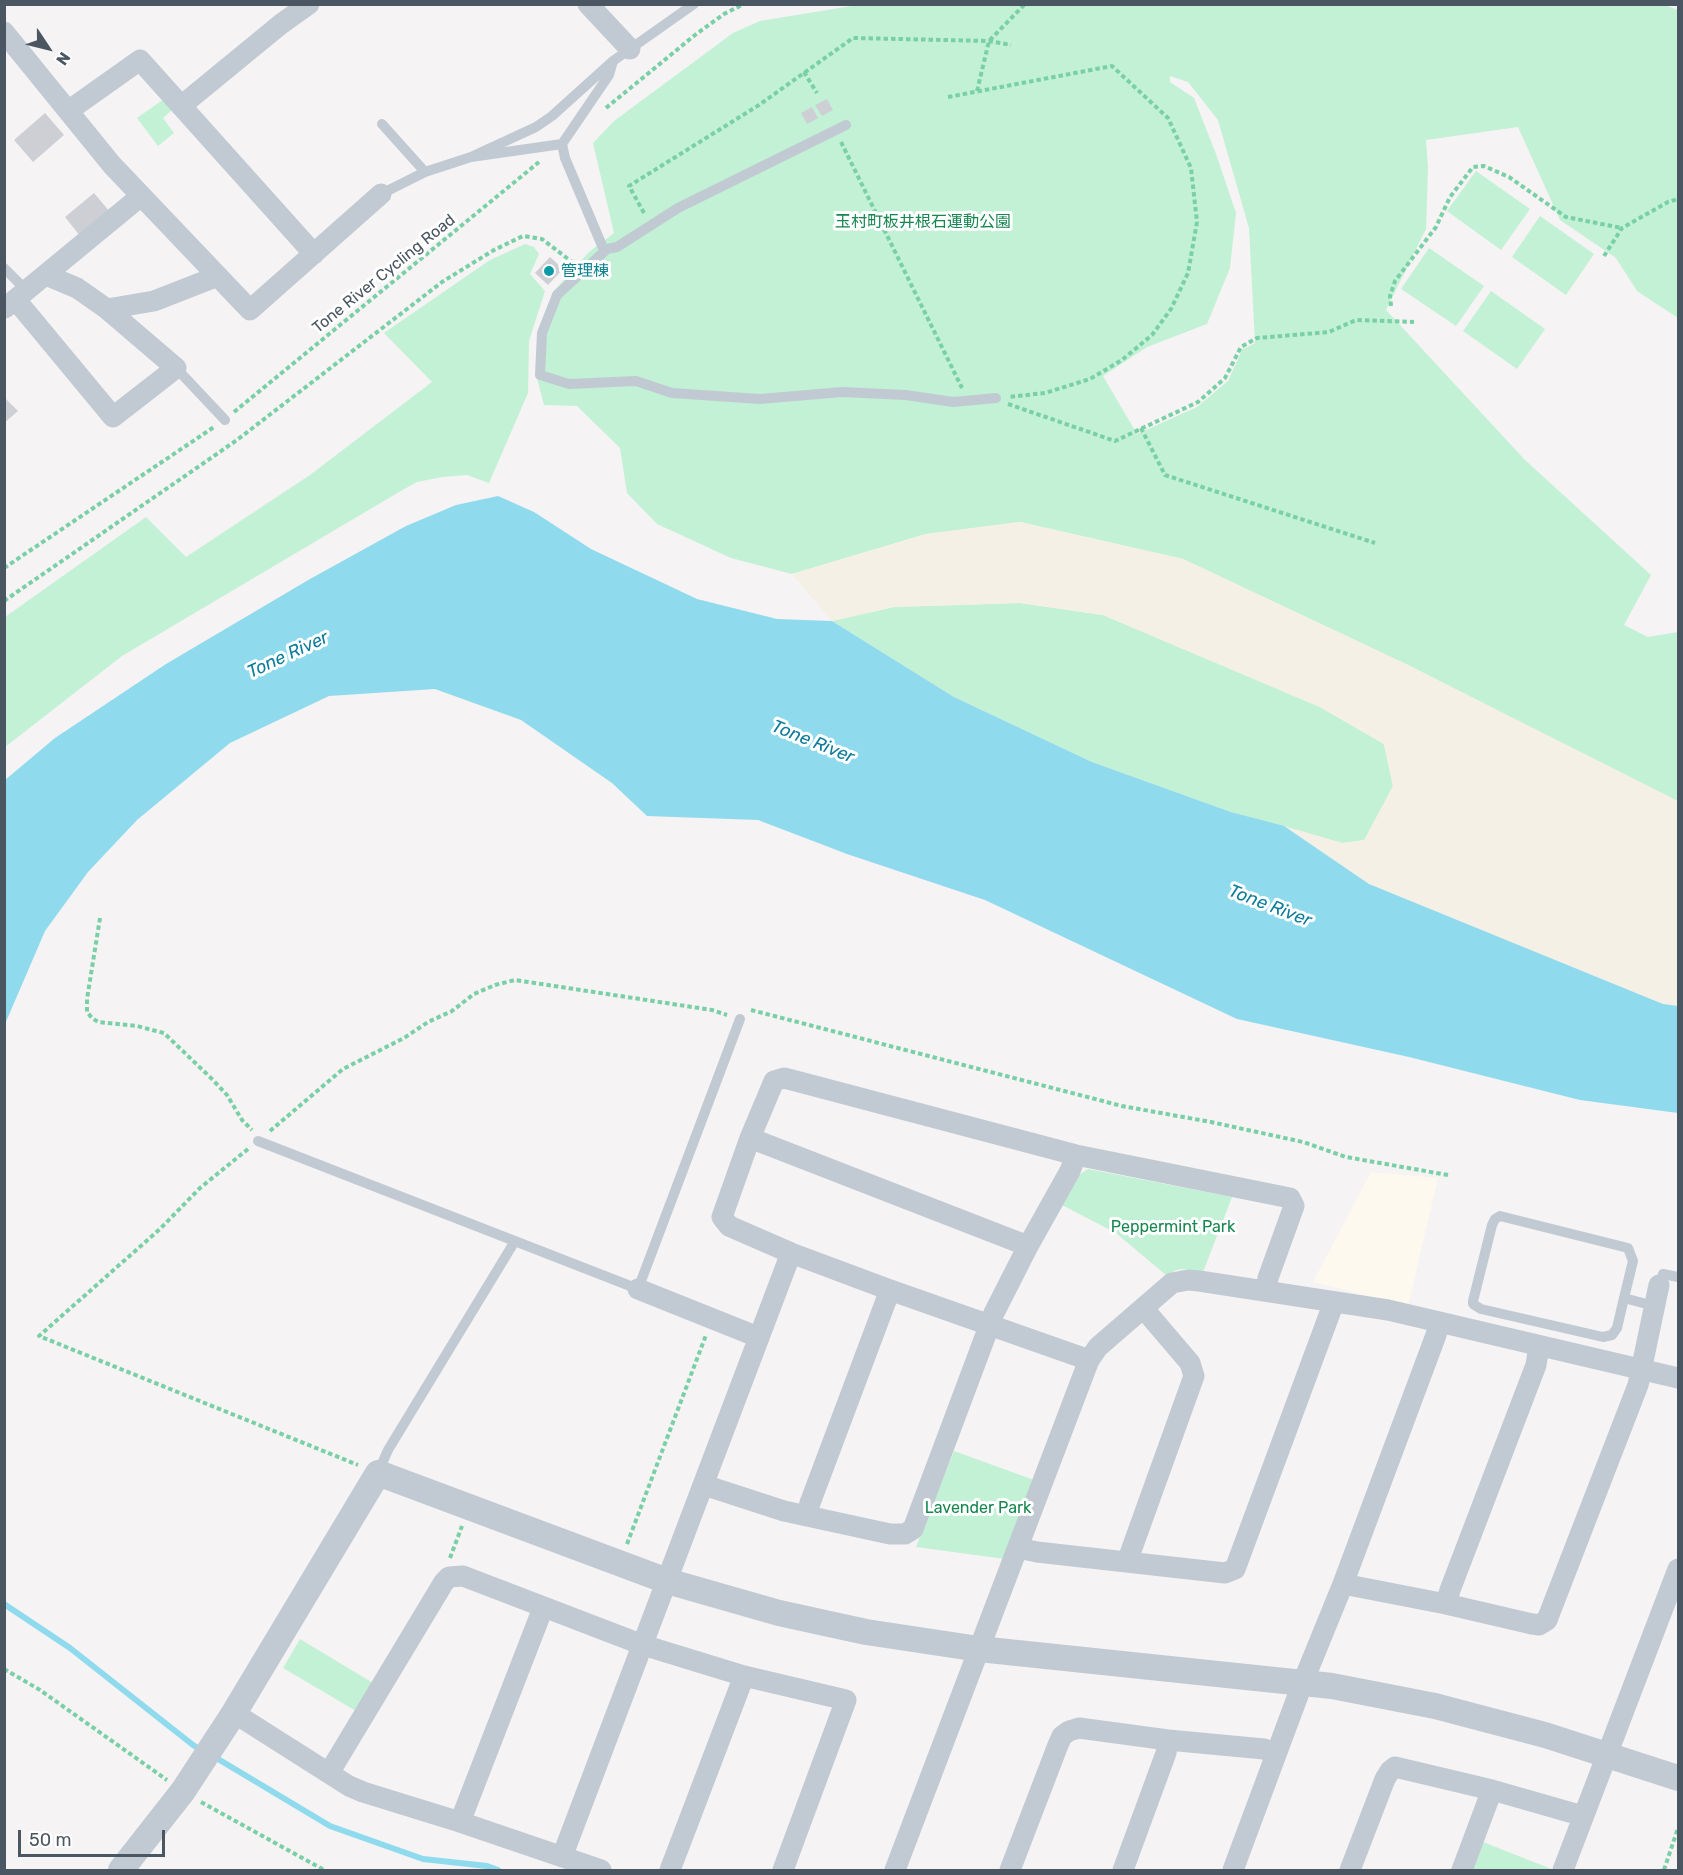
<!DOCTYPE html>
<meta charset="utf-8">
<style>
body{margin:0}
#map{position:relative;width:1683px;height:1875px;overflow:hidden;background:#f5f3f3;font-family:Rubik,sans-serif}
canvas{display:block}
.frame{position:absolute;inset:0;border:6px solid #4a5661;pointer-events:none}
.north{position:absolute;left:18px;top:18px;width:60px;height:60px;-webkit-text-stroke:4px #fff;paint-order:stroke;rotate:125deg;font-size:16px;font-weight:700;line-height:24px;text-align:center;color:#4a5661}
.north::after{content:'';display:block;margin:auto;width:21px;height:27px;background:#4a5661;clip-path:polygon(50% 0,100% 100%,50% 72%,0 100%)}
.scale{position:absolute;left:18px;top:1830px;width:147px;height:27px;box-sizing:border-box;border:3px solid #4a5661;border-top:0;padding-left:8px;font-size:18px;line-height:21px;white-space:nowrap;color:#4a5661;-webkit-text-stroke:4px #fff;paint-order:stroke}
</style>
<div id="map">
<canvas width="1683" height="1875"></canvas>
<div class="frame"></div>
<div class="north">N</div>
<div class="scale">50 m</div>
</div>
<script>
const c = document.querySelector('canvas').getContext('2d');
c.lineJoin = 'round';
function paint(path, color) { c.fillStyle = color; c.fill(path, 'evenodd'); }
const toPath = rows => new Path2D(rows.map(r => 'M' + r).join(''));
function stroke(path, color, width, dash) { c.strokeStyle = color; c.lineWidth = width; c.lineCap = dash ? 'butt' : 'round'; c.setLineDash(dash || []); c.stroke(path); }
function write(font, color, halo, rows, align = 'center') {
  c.font = font + ' Rubik,"Noto Sans JP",sans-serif'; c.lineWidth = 6; c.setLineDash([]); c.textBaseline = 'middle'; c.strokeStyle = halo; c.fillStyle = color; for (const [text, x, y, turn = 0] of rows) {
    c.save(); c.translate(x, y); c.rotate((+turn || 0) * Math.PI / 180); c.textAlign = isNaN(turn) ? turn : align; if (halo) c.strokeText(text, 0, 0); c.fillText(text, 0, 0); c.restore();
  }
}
const commercial = toPath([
 [1371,1172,1438,1178,1408,1306,1313,1282]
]);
const green = toPath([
 [864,4,1662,4,1678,10,1678,318,1637,291,1616,258,1560,220,1518,127,1426,140,1428,168,1426,229,1386,310,1525,460,1651,575,1624,625,1648,637,1678,632,1678,803,1410,666,1183,559,1020,522,926,534,792,574,731,558,657,524,627,493,620,448,577,406,544,405,537,378,538,334,553,292,589,252,614,233,593,143,614,121,733,33,760,21],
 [1170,76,1188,82,1218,120,1249,228,1255,343,1242,350,1228,381,1197,407,1137,434,1103,376,1147,347,1207,324,1230,268,1236,213,1216,154,1194,98,1170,82],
 [164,99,172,110,163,118,174,133,158,146,137,118],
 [1476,171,1530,209,1501,250,1447,211],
 [1540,216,1594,254,1566,295,1512,257],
 [525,244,534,247,539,254,530,274,545,291,529,341,528,393,489,483,467,475,442,477,417,482,399,492,122,656,5,747,5,617,146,517,186,557,310,475,432,382,384,333,490,260],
 [1429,248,1484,286,1456,326,1401,289],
 [1491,291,1545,329,1517,369,1463,331],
 [1020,603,1103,615,1320,707,1384,744,1393,786,1365,840,1342,843,1231,812,1092,762,954,697,832,621,894,607],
 [1088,1169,1232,1197,1203,1272,1184,1269,1176,1270,1167,1276,1116,1233,1062,1205,1079,1175],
 [954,1451,1034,1480,1005,1559,916,1547],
 [300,1639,373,1683,356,1711,283,1668],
 [1483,1842,1554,1870,1473,1870]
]);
const sand = toPath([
 [1020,522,1183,559,1410,666,1678,801,1678,1006,1663,1004,1369,884,1284,826,1342,843,1364,840,1393,786,1384,744,1320,707,1103,615,1020,603,894,607,832,621,792,574,926,534]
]);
const water = toPath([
 [498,496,534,512,591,549,697,599,777,619,832,621,954,697,1092,762,1231,812,1284,826,1369,884,1663,1004,1678,1006,1678,1113,1580,1100,1409,1057,1237,1019,985,900,847,854,758,820,647,816,612,783,521,720,435,689,329,696,230,743,137,820,88,872,45,931,5,1024,5,780,55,738,166,664,310,579,406,526,456,505]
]);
const stream = toPath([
 [4,1604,70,1648,193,1745,201,1750],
 [213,1756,330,1826,423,1859,487,1866,498,1870]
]);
const building = toPath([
 [827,99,833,110,822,116,815,105],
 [812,107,818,118,807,124,801,113],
 [45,113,64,135,33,162,14,140],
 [94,193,110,212,80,236,65,217],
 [550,257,563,269,548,285,535,273],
 [4,397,18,411,4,423]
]);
const path = toPath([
 [804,72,817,93],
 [977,91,989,41,1025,4],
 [948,97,1112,66,1168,118,1191,168,1197,222,1188,273,1171,309,1152,335,1122,360,1090,379,1045,393,1009,397],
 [606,108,695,35,724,14,744,4],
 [841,142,962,388],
 [644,213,629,186,759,105,853,38,989,41,1011,45],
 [1604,256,1622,228,1668,202,1678,199],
 [1391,306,1390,296,1395,281,1436,227,1450,197,1473,167,1484,166,1509,177,1566,217,1622,228],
 [1008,404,1115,441,1198,402,1225,378,1241,347,1257,338,1329,332,1356,320,1414,322],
 [234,412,539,162],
 [1141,428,1165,475,1375,543],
 [4,568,214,427],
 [4,601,237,440,442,282,494,250,523,236,542,239,572,262],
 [100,918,87,999,87,1012,92,1018,98,1022,137,1026,164,1033,213,1080,227,1095,242,1120,252,1130],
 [751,1010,1122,1106,1211,1122,1303,1142,1346,1157,1448,1175],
 [270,1131,343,1069,404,1038,428,1022,452,1011,474,994,495,985,515,980,712,1010,727,1015],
 [248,1149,200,1188,160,1229,39,1336,358,1465],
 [627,1544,706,1335],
 [450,1558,462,1526],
 [4,1669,40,1690,167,1780],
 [201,1802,324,1870],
 [1664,1870,1678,1828]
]);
const service = toPath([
 [382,124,425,172],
 [562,144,609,75,613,61],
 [471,157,562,144,565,158,603,248,607,249,617,247,678,208,846,125],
 [381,194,425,172,471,157,536,127,552,116,613,61,694,4],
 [607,249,557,295,542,333,540,375,569,384,636,381,672,393,760,399,842,392,906,395,953,402,996,398],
 [4,268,27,291],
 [176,368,225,420],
 [258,1141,638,1289,740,1019],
 [1659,1285,1663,1274,1678,1277],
 [1624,1298,1617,1328,1612,1335,1603,1337,1481,1309,1473,1304,1473,1301,1492,1225,1495,1219,1500,1216,1628,1248,1633,1261,1624,1298,1654,1306],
 [378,1473,388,1450,515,1241]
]);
const minor = toPath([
 [588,4,630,49],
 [4,32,112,165,250,310,381,194],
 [181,106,281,24,309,4],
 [68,111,140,60,314,254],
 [16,300,113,417,176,368,107,309,77,288,46,275],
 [5,308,141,196],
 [107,309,154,301,218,276],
 [750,1138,1028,1246],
 [638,1289,758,1337],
 [1089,1360,890,1290,791,1253,729,1226,722,1217,750,1138,774,1081,784,1078,792,1080,1076,1155,1290,1198,1294,1206,1268,1278,1266,1291],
 [704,1485,784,1511,890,1534,905,1534,913,1529,994,1313,1028,1246,1070,1171,1076,1155],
 [807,1515,810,1503,890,1290],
 [1018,1548,1037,1552,1225,1573,1235,1569,1334,1302],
 [1127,1562,1194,1376,1190,1363,1144,1309],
 [1343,1584,1446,1604,1532,1624,1539,1625,1547,1620,1638,1385,1659,1285],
 [1446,1604,1450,1590,1536,1365,1539,1346],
 [234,1713,349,1786,363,1792,460,1822,601,1870],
 [329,1773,444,1582,449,1577,463,1576,643,1645,744,1676,846,1700,783,1870],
 [460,1822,543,1608],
 [562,1857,791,1253],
 [670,1870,744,1676],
 [895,1870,1089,1360,1098,1347,1172,1283,1188,1280,1199,1281,1388,1310,1678,1378],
 [1010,1870,1058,1745,1062,1736,1069,1731,1079,1728,1168,1740,1264,1749,1276,1754],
 [1123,1870,1166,1753,1168,1740],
 [1233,1870,1303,1682,1343,1584,1436,1335,1439,1322],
 [1350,1870,1385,1779,1390,1771,1395,1767,1492,1790,1583,1816],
 [1462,1870,1492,1790],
 [1563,1870,1678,1569]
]);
const tertiary = toPath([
 [121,1870,183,1791,234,1713,378,1473,667,1581,779,1613,866,1632,979,1649,1332,1686,1435,1706,1545,1735,1678,1778]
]);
const markers = [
 [549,271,6,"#0f9aa8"]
];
const parkNames = [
 ["玉村町板井根石運動公園",923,222],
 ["Peppermint Park",1173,1227],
 ["Lavender Park",978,1508]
];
const cultureNames = [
 ["管理棟",561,271]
];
const streetNames = [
 ["Tone River Cycling Road",384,274,-39]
];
const waterNames = [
 ["Tone River",288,655,-25],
 ["Tone River",813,742,22],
 ["Tone River",1270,906,21]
];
paint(commercial, '#fdf9ef');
paint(green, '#c3f1d5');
paint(sand, '#f5f0e5');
paint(water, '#90daee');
stroke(stream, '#90daee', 6);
paint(building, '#cdcfd5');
stroke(path, '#7ad0a6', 4, [4.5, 3]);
stroke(service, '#c1cad2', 10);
stroke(minor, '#c1cad2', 21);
stroke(tertiary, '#c1cad2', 26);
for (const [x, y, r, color] of markers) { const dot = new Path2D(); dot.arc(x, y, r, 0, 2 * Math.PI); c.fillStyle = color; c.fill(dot); stroke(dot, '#fff', 2); }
write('16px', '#17864f', '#fff', parkNames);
write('16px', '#0d838f', '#fff', cultureNames, 'left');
write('16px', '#4a5661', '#fff', streetNames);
write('italic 18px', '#0c7c9b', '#fff', waterNames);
</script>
